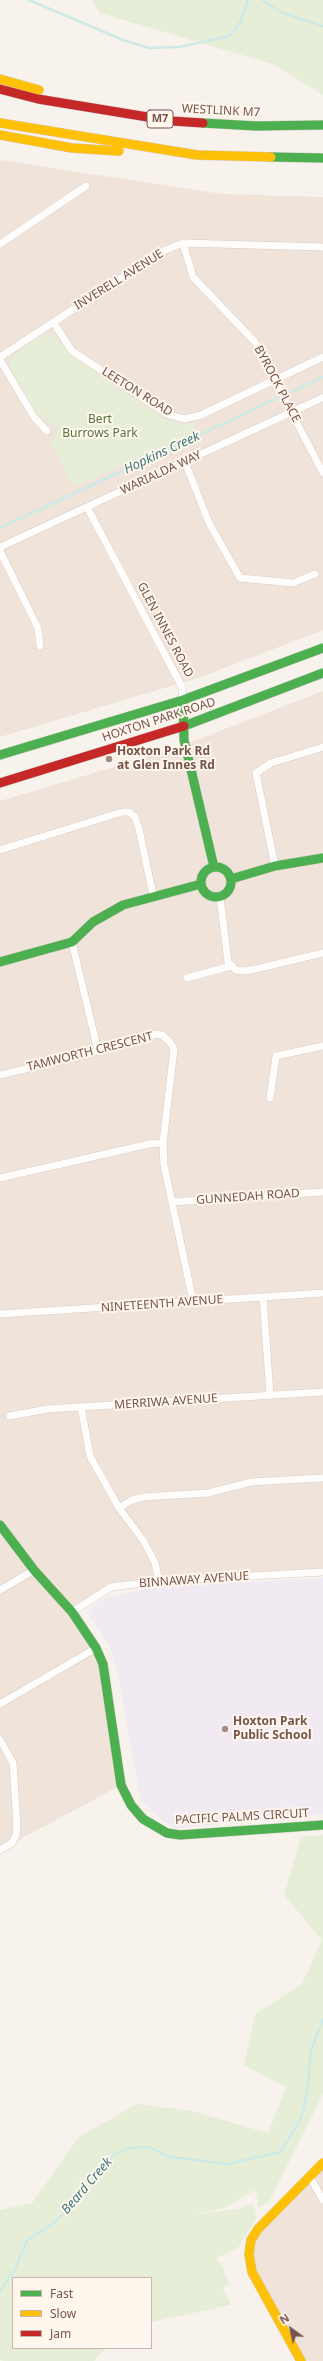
<!DOCTYPE html>
<style>
body{margin:0}
#map{position:relative;width:323px;height:2361px;overflow:hidden;background:#f7f2ec;font-family:"Noto Sans",sans-serif}
canvas{display:block}
.legend{position:absolute;left:12px;top:2277px;width:140px;height:72px;box-sizing:border-box;background:#fff6ee;border:1px solid #c8b6ad;margin:0;padding:5px 7px;list-style:none;font-size:12px;color:#76554c}
.legend li{display:flex;align-items:center;gap:8px;height:20px}
.legend b{width:20px;border:1px solid #c8b6ad}
.north{position:absolute;left:271px;top:2309px;width:40px;height:40px;-webkit-text-stroke:3px #fff6ee;paint-order:stroke;rotate:327deg;font-size:11px;font-weight:700;line-height:16px;text-align:center;color:#76554c}
.north::after{content:'';display:block;margin:auto;width:14px;height:18px;background:#76554c;clip-path:polygon(50% 0,100% 100%,50% 72%,0 100%)}
</style>
<div id="map">
<canvas width="323" height="2361"></canvas>
<ul class="legend">
<li><b style="height:5px;background:#4caf50"></b>Fast</li>
<li><b style="height:5px;background:#ffc107"></b>Slow</li>
<li><b style="height:5px;background:#c62828"></b>Jam</li>
</ul>
<div class="north">N</div>
</div>
<script>
const c = document.querySelector('canvas').getContext('2d');
c.lineJoin = 'round';
function paint(path, color) { c.fillStyle = color; c.fill(path, 'evenodd'); }
const toPath = rows => new Path2D(rows.map(r => 'M' + r).join(''));
function stroke(path, color, width, dash) { c.strokeStyle = color; c.lineWidth = width; c.lineCap = dash ? 'butt' : 'round'; c.setLineDash(dash || []); c.stroke(path); }
function write(font, color, halo, rows, align = 'center') {
  c.font = font + ' "Noto Sans",sans-serif'; c.lineWidth = 4; c.setLineDash([]); c.textBaseline = 'middle'; c.strokeStyle = halo; c.fillStyle = color; for (const [text, x, y, turn = 0] of rows) {
    c.save(); c.translate(x, y); c.rotate((+turn || 0) * Math.PI / 180); c.textAlign = isNaN(turn) ? turn : align; if (halo) c.strokeText(text, 0, 0); c.fillText(text, 0, 0); c.restore();
  }
}
const residential = toPath([
 [0,160,222,194,323,197,323,630,201,677,0,737],
 [323,691,323,1572,111,1587,72,1611,96,1648,121,1785,0,1850,0,801,171,750],
 [323,2163,323,2361,301,2361,252,2272,251,2240]
]);
const education = toPath([
 [323,1578,323,1814,176,1828,162,1821,152,1812,140,1797,118,1673,109,1645,87,1612,102,1599,157,1587]
]);
const green = toPath([
 [91,0,323,0,323,95,272,64,100,13],
 [43,334,55,335,71,356,164,419,181,424,193,423,197,431,74,487,51,442,57,435,57,427,35,412,9,368,12,356],
 [323,1835,323,2094,269,2202,258,2208,257,2196,255,2190,224,2208,191,2215,242,2208,248,2204,251,2203,255,2209,256,2218,238,2248,216,2258,221,2264,229,2284,223,2288,231,2305,151,2322,151,2278,13,2278,13,2348,106,2348,94,2361,3,2361,0,2359,0,2210,32,2203,79,2137,137,2104,192,2111,268,2133,286,2087,244,2065,255,2014,302,1984,322,1940,284,1895,301,1837]
]);
const stream = toPath([
 [29,0,123,40,149,48,179,47,230,36,241,21,248,0],
 [262,0,283,13,323,26],
 [0,528,323,377],
 [0,2291,15,2269,27,2240,53,2224,76,2200,97,2172,112,2156,128,2148,148,2147,170,2157,228,2164,280,2152,301,2119,307,2093,311,2050,323,2020]
]);
const street = toPath([
 [183,243,193,277,255,342,323,473],
 [0,244,86,186],
 [53,322,72,351,167,414,184,419,201,415,323,357],
 [0,357,161,252,183,243,323,247],
 [0,360,34,417,47,431],
 [185,462,209,523,240,578,293,583,315,574],
 [87,507,182,687,183,700],
 [0,547,322,398],
 [0,551,38,628,40,646],
 [0,850,122,812,129,812,135,817,139,829,153,895],
 [275,866,256,773,271,763,323,747],
 [220,897,228,962,236,970,243,971,256,969,323,953],
 [72,942,98,1051],
 [187,978,231,966],
 [0,1075,89,1054,110,1046,156,1034,162,1035,170,1042,174,1049,163,1143,164,1165,193,1301],
 [270,1098,276,1056,323,1046],
 [0,1178,149,1144,163,1143],
 [173,1202,323,1192],
 [263,1297,270,1395],
 [0,1314,323,1293],
 [81,1407,90,1456,119,1508,143,1540,155,1563,159,1581],
 [10,1416,47,1409,323,1392],
 [119,1508,132,1500,143,1497,208,1493,251,1482,323,1478],
 [0,1590,34,1570],
 [72,1612,111,1587,159,1581,323,1572],
 [0,1704,96,1648],
 [0,1740,13,1763,17,1825,16,1835,12,1843,0,1850],
 [310,2177,323,2200]
]);
const fast = toPath([
 [203,123,256,126,323,125],
 [271,157,323,158],
 [183,700,184,740,214,867],
 [184,726,323,673],
 [0,755,183,700,323,648],
 '201 882a15 15 0 1 1 30 0a15 15 0 1 1-30 0Z',
 [231,879,275,866,323,858],
 [0,962,72,942,93,922,123,905,201,884],
 [0,1525,34,1570,72,1612,96,1648,103,1664,121,1785,131,1805,143,1819,167,1833,180,1835,323,1825]
]);
const slow = toPath([
 [0,79,39,90],
 [0,123,197,155,271,157],
 [0,135,72,148,119,151],
 [301,2361,252,2272,249,2254,251,2240,258,2229,323,2163]
]);
const jam = toPath([
 [0,89,38,99,172,121,203,123],
 [0,783,184,726]
]);
const markers = [
 [109,759,4,"#a38c84"],
 [225,1729,4,"#a38c84"]
];
const shields = [
 [160,119,26]
];
const shieldNames = [
 ["M7",160,119]
];
const streetNames = [
 ["WESTLINK M7",221,111,3],
 ["INVERELL AVENUE",119,280,-32],
 ["BYROCK PLACE",277,384,62],
 ["LEETON ROAD",137,392,32],
 ["WARIALDA WAY",161,473,-25],
 ["GLEN INNES ROAD",165,630,62],
 ["HOXTON PARK ROAD",159,720,-18],
 ["TAMWORTH CRESCENT",90,1052,-14],
 ["GUNNEDAH ROAD",248,1197,-4],
 ["NINETEENTH AVENUE",162,1304,-4],
 ["MERRIWA AVENUE",166,1402,-4],
 ["BINNAWAY AVENUE",194,1580,-4],
 ["PACIFIC PALMS CIRCUIT",242,1817,-3]
];
const parkNames = [
 ["Bert",100,420],
 ["Burrows Park",100,434]
];
const poiNames = [
 ["Hoxton Park Rd",117,752],
 ["at Glen Innes Rd",117,766],
 ["Hoxton Park",233,1722],
 ["Public School",233,1736]
];
const waterNames = [
 ["Hopkins Creek",162,453,-25],
 ["Beard Creek",87,2186,-49]
];
paint(residential, '#f0e3da');
paint(education, '#f2eaf3');
paint(green, '#e7eed7');
stroke(stream, '#ceeae7', 2.5);
stroke(street, '#d6cdc8', 8);
stroke(fast, '#d7cdc8', 10);
stroke(slow, '#d7cdc8', 10);
stroke(jam, '#d7cdc8', 10);
stroke(street, '#fefdfc', 7);
stroke(fast, '#4caf50', 9);
stroke(slow, '#ffc107', 9);
stroke(jam, '#c62828', 9);
for (const [x, y, r, color] of markers) { const dot = new Path2D(); dot.arc(x, y, r, 0, 2 * Math.PI); c.fillStyle = color; c.fill(dot); stroke(dot, '#fff6ee', 1.5); }
for (const [x, y, w] of shields) { const box = new Path2D(); box.roundRect(x - w / 2, y - 9, w, 18, 3); c.fillStyle = '#fff6ee'; c.fill(box); stroke(box, '#76554c', 1); }
write('bold 11px', '#76554c', null, shieldNames);
write('12px', '#76554c', '#fff6ee', streetNames);
write('12px', '#587541', '#fff6ee', parkNames);
write('bold 12px', '#76554c', '#fff6ee', poiNames, 'left');
write('italic 13px', '#407a7b', '#fff6ee', waterNames);
</script>
